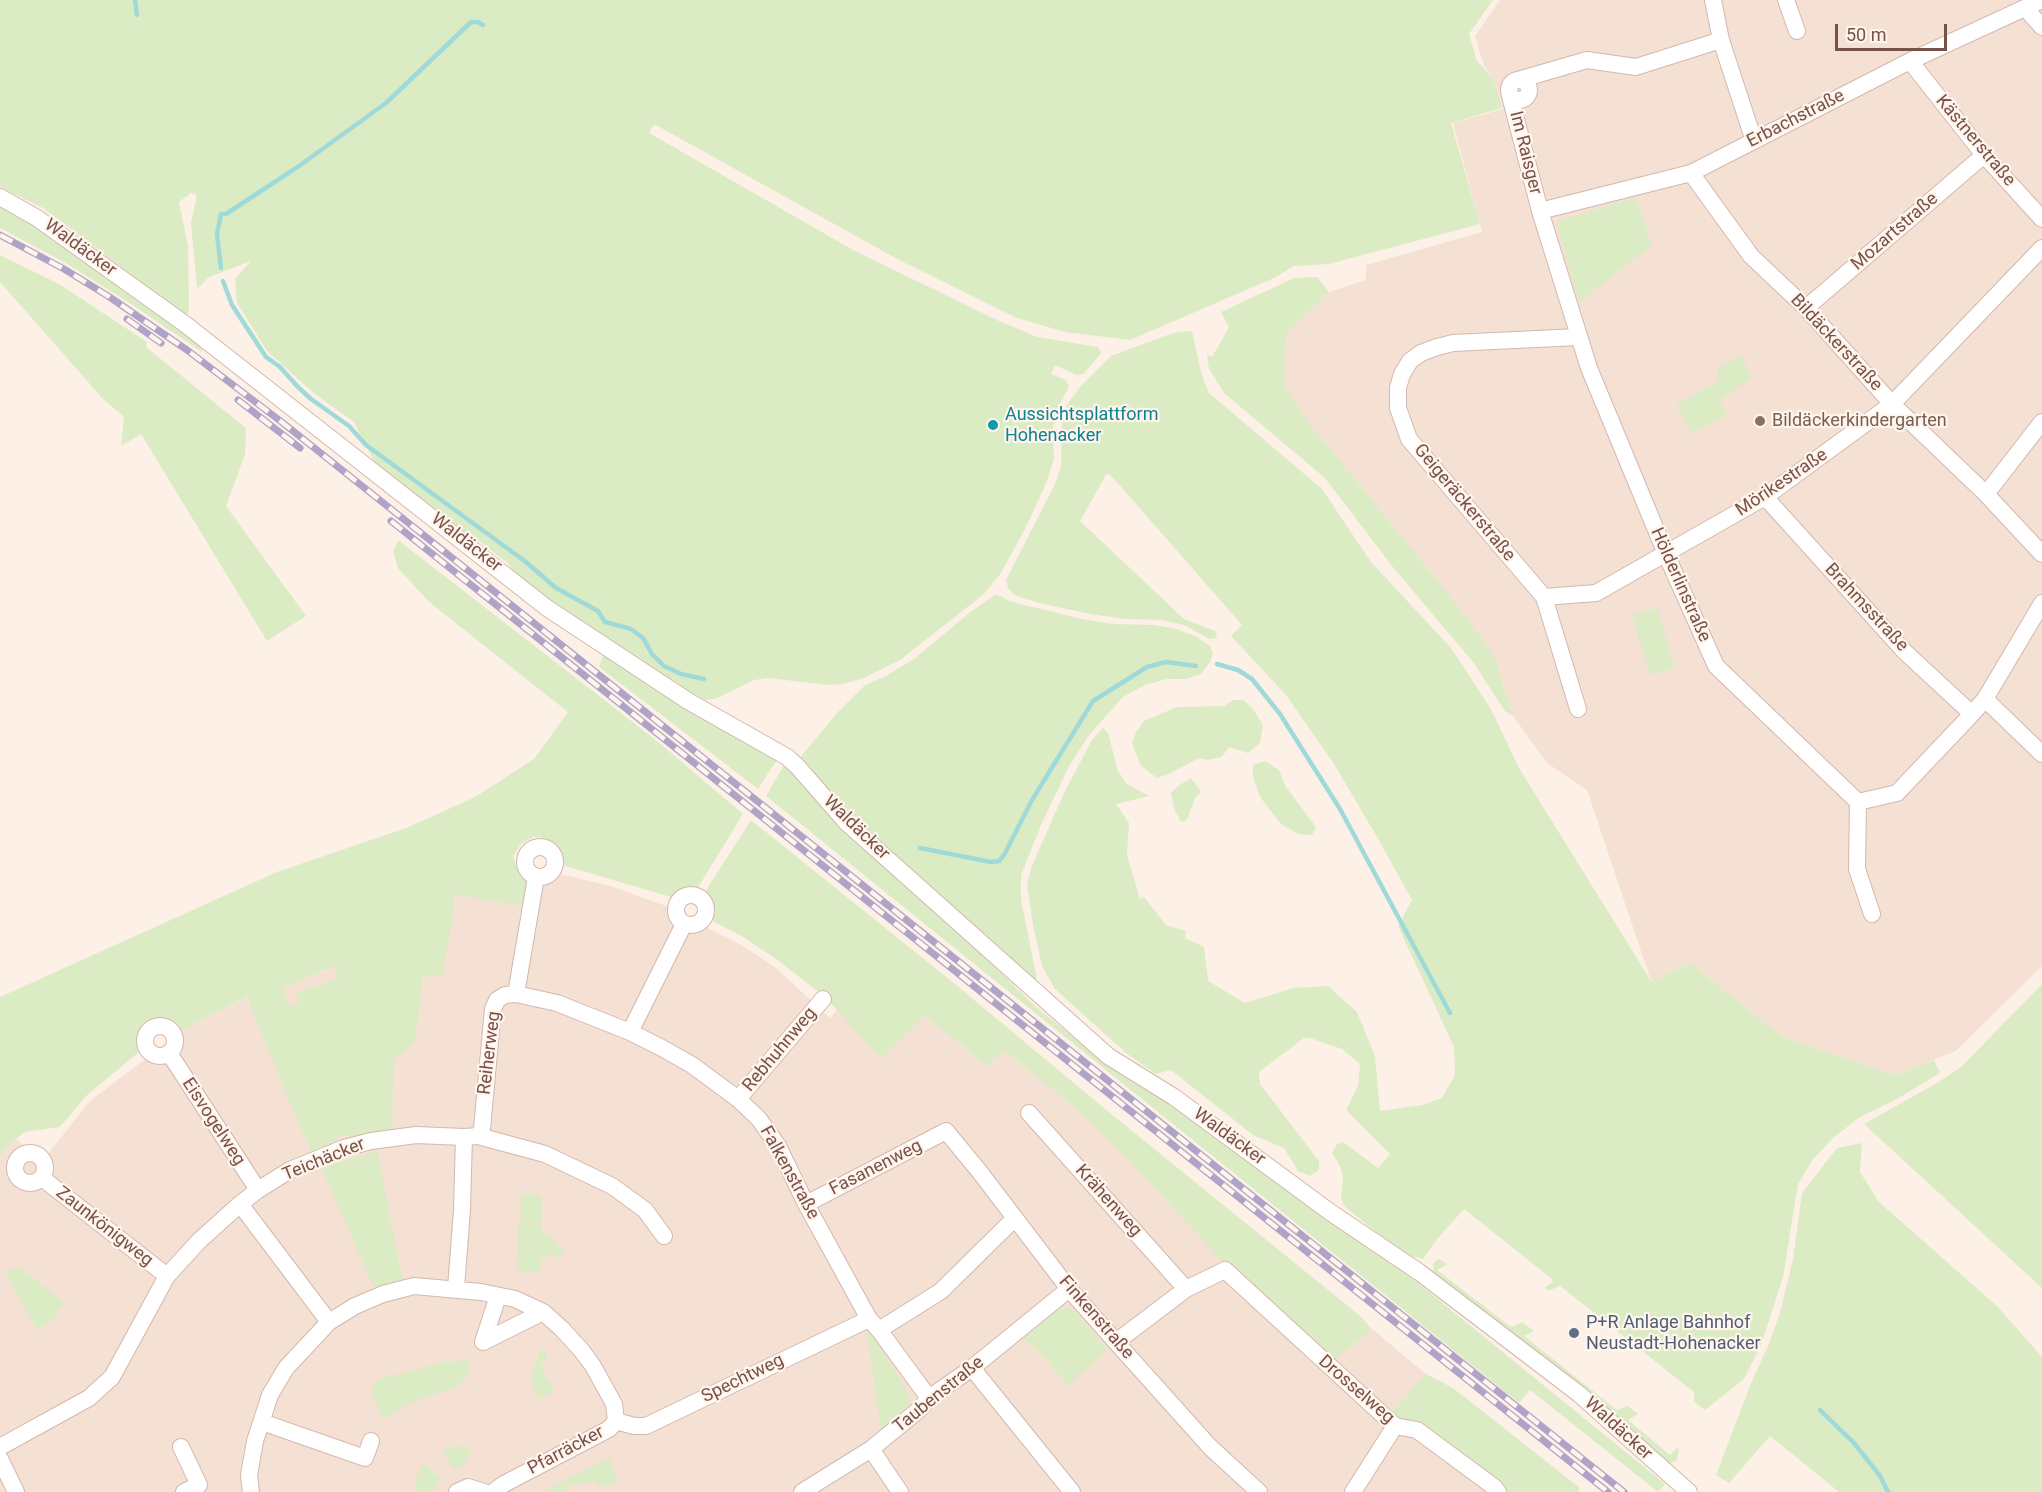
<!DOCTYPE html>
<meta charset="utf-8">
<style>
body{margin:0}
#map{position:relative;width:2042px;height:1492px;overflow:hidden;background:#fdf0e6;font-family:Roboto,sans-serif}
canvas{display:block}
.scale{position:absolute;left:1835px;top:24px;width:112px;height:27px;box-sizing:border-box;border:3px solid #785149;border-top:0;padding-left:8px;font-size:18px;line-height:21px;white-space:nowrap;color:#785149;-webkit-text-stroke:4px #fff5ed;paint-order:stroke}
</style>
<div id="map">
<canvas width="2042" height="1492"></canvas>
<div class="scale">50 m</div>
</div>
<script>
const c = document.querySelector('canvas').getContext('2d');
c.lineJoin = 'round';
function paint(path, color) { c.fillStyle = color; c.fill(path, 'evenodd'); }
const toPath = rows => new Path2D(rows.map(r => 'M' + r).join(''));
function stroke(path, color, width, dash) { c.strokeStyle = color; c.lineWidth = width; c.lineCap = dash ? 'butt' : 'round'; c.setLineDash(dash || []); c.stroke(path); }
function write(font, color, halo, rows, align = 'center') {
  c.font = font + ' Roboto,sans-serif'; c.lineWidth = 4.5; c.setLineDash([]); c.textBaseline = 'middle'; c.strokeStyle = halo; c.fillStyle = color; for (const [text, x, y, turn = 0] of rows) {
    c.save(); c.translate(x, y); c.rotate((+turn || 0) * Math.PI / 180); c.textAlign = isNaN(turn) ? turn : align; if (halo) c.strokeText(text, 0, 0); c.fillText(text, 0, 0); c.restore();
  }
}
const residential = toPath([
 [1500,0,2042,0,2042,966,1956,1051,1894,1075,1783,1037,1690,963,1651,981,1587,790,1547,763,1513,716,1494,655,1460,608,1306,419,1285,385,1285,343,1288,332,1329,292,1366,280,1366,265,1482,232,1453,123,1503,109,1494,78,1484,66,1475,36],
 [560,874,610,886,669,907,672,923,682,932,695,931,706,927,741,945,775,967,830,1018,838,1009,881,1057,925,1016,987,1066,1005,1051,1081,1113,1131,1162,1364,1335,1372,1329,1426,1374,1391,1413,1429,1431,1503,1492,0,1492,0,1154,9,1144,16,1139,25,1146,33,1146,47,1155,90,1101,144,1060,162,1063,176,1055,181,1044,181,1031,250,996,324,971,452,893,485,898,540,885]
]);
const green = toPath([
 [0,0,1493,0,1469,34,1477,61,1494,78,1502,108,1451,123,1480,224,1329,264,1294,266,1274,278,1130,340,1065,332,1017,318,901,261,654,124,649,133,855,251,997,320,1037,337,1098,347,1101,352,1100,355,1083,374,1076,375,1055,365,1051,374,1066,380,1069,386,1056,412,1053,427,1054,459,1047,481,1026,527,1001,573,984,594,900,660,864,678,843,684,827,685,769,678,754,680,715,699,704,700,593,631,516,575,508,563,476,539,466,536,377,467,354,422,316,395,267,351,237,303,235,279,251,261,209,277,197,289,191,223,197,195,191,193,179,202,188,245,189,309,186,316,43,208,0,187],
 [1636,198,1652,245,1579,302,1556,221],
 [0,204,33,222,203,342,202,352,128,302,64,262,0,228],
 [0,255,59,284,147,342,146,347,246,428,245,455,226,506,306,616,267,641,141,434,121,446,124,417,103,399,0,282],
 [1317,277,1329,292,1288,332,1285,343,1285,385,1306,419,1460,608,1494,655,1513,716,1505,711,1473,662,1392,566,1325,478,1225,394,1209,369,1207,354,1212,357,1229,327,1221,312,1294,278],
 [1192,331,1202,376,1209,393,1322,489,1371,562,1451,648,1491,709,1519,768,1651,981,1690,963,1783,1037,1894,1075,1934,1060,1940,1073,1897,1099,1860,1117,1834,1137,1813,1159,1798,1184,1783,1277,1761,1345,1744,1379,1705,1410,1694,1402,1694,1392,1560,1286,1548,1291,1545,1287,1553,1282,1551,1278,1464,1209,1438,1238,1423,1259,1403,1254,1344,1206,1341,1197,1343,1177,1340,1166,1332,1153,1337,1144,1343,1142,1378,1168,1390,1154,1346,1110,1358,1086,1360,1064,1342,1049,1310,1038,1304,1038,1259,1072,1260,1084,1319,1161,1319,1170,1310,1176,1298,1171,1284,1148,1253,1135,1171,1070,1156,1074,1126,1053,1055,989,1042,966,1033,924,1027,885,1031,868,1064,793,1092,740,1103,728,1108,733,1118,771,1127,784,1149,796,1116,804,1129,823,1127,855,1140,899,1144,897,1166,925,1186,931,1185,938,1204,947,1208,981,1245,1003,1293,988,1328,986,1357,1012,1375,1056,1380,1111,1422,1105,1442,1098,1455,1075,1454,1047,1398,926,1412,900,1377,837,1334,764,1286,695,1231,636,1242,625,1115,480,1107,473,1080,521,1184,619,1215,631,1217,638,1209,639,1184,625,1162,620,1126,619,1090,614,1039,603,1014,595,1008,588,1006,580,1054,486,1061,467,1062,418,1067,405,1079,388,1111,356,1173,333],
 [1740,354,1752,377,1719,401,1728,414,1692,433,1676,405,1720,380,1717,370],
 [398,540,657,741,743,814,697,889,681,889,671,897,562,865,563,858,558,848,554,843,541,837,533,837,521,844,513,856,517,869,529,884,525,906,452,894,455,906,442,975,423,977,415,1041,394,1060,392,1130,350,1139,347,1135,341,1135,337,1137,335,1145,311,1153,249,1003,249,996,181,1031,171,1020,161,1019,148,1021,139,1028,137,1038,140,1051,86,1096,60,1127,25,1132,9,1144,0,1154,0,997,277,872,406,828,475,797,534,759,568,712,429,602,398,568,393,551],
 [334,966,338,978,296,993,300,1003,289,1006,283,988],
 [996,594,1012,602,1082,619,1114,624,1155,625,1176,629,1195,636,1210,646,1213,653,1210,662,1201,674,1186,679,1167,679,1145,685,1123,697,1089,735,1069,766,1042,823,1021,875,1021,899,1038,985,865,832,799,759,836,714,865,685,884,677,914,659,969,613],
 [1657,608,1675,668,1650,675,1632,615],
 [604,653,778,758,758,789,599,667],
 [1234,700,1243,700,1253,709,1263,725,1260,743,1248,753,1229,747,1222,757,1207,760,1199,758,1171,773,1157,778,1141,766,1132,743,1136,732,1144,721,1177,707,1224,706],
 [1265,761,1279,770,1286,787,1316,827,1312,835,1298,834,1281,824,1260,797,1253,776,1253,765],
 [785,763,1035,1006,1100,1059,1167,1100,1408,1275,1665,1484,1658,1492,1530,1390,1519,1403,766,796],
 [1191,778,1201,792,1195,798,1187,820,1181,822,1174,809,1171,793,1178,786],
 [751,820,950,980,1110,1113,1359,1315,1372,1329,1332,1362,1225,1264,1131,1162,1081,1113,1005,1051,987,1066,925,1016,881,1058,826,998,779,961,743,937,711,920,712,907,709,898,705,892],
 [2042,984,2042,1288,1864,1124,1937,1083,1961,1067],
 [1862,1143,1860,1172,1879,1202,1998,1307,2042,1357,2042,1492,1839,1492,1770,1436,1729,1483,1716,1475,1751,1383,1768,1346,1780,1313,1793,1259,1802,1193,1837,1148],
 [377,1151,403,1282,375,1290,321,1167],
 [521,1194,542,1195,542,1222,520,1222],
 [518,1223,542,1223,541,1234,551,1235,564,1253,557,1259,552,1253,542,1259,542,1236,540,1272,517,1272],
 [1438,1259,1448,1264,1437,1270,1511,1327,1522,1322,1534,1331,1524,1336,1617,1410,1628,1406,1638,1414,1628,1420,1670,1455,1678,1447,1679,1452,1676,1461,1668,1464,1434,1274,1433,1264],
 [19,1267,65,1303,50,1322,37,1330,5,1272],
 [1068,1307,1076,1312,1108,1350,1068,1385,1040,1352,1023,1338,1059,1309],
 [871,1333,905,1387,910,1401,905,1409,885,1429,881,1429,867,1334],
 [540,1350,546,1352,547,1358,540,1363,545,1372,546,1381,550,1382,554,1391,540,1399,530,1381],
 [470,1360,467,1377,454,1388,416,1400,384,1418,381,1415,372,1392,375,1380,445,1362],
 [1426,1374,1453,1388,1580,1488,1578,1492,1503,1492,1429,1431,1390,1414],
 [458,1446,472,1448,464,1466,453,1469,442,1449],
 [609,1457,613,1466,617,1484,598,1487,597,1481,567,1486,568,1492,544,1492],
 [423,1464,441,1478,433,1492,415,1492,416,1478]
]);
const stream = toPath([
 [135,0,137,15],
 [221,268,217,234,221,214,226,214,299,166,386,103,471,22,478,22,483,25],
 [223,281,232,305,266,357,280,367,297,386,311,399,349,426,366,445,526,562,556,588,598,611,605,622,631,629,643,638,652,654,664,666,681,674,704,679],
 [1217,664,1238,670,1252,679,1280,714,1340,809,1450,1013],
 [920,848,991,862,999,861,1004,855,1032,800,1093,701,1147,667,1166,662,1196,666],
 [1820,1410,1854,1443,1880,1476,1888,1492]
]);
const minor = toPath([
 [1713,0,1721,40,1754,141],
 [1786,0,1797,31],
 [2025,8,2042,27],
 [1910,61,1984,155,2042,219],
 [1518,80,1587,60,1636,67,1721,40],
 '1509 90a10 10 0 1 1 20 0a10 10 0 1 1-20 0Z',
 [1510,96,1540,211,1589,368,1666,554,1716,666,1858,802,1857,869,1872,914],
 [1691,173,1751,256,1806,308,1892,404,1986,494,2042,554],
 [0,197,37,218,185,324,547,608,688,701,787,757,797,766,846,822,1108,1056,1174,1097,1330,1212,1419,1272,1579,1394,1689,1492],
 [1540,211,1691,173,1910,61,2042,0],
 [1806,308,1984,155],
 [1578,337,1453,343,1437,347,1421,353,1410,361,1402,374,1398,388,1398,408,1409,439,1544,597,1596,593,1765,497,1892,404,2042,248],
 [1986,494,2042,422],
 [1765,497,1905,652,1972,714],
 [1544,597,1578,709],
 [1985,699,2042,754],
 [1858,802,1897,793,1972,714,1985,699,2042,603],
 '525 862a15 15 0 1 1 30 0a15 15 0 1 1-30 0Z',
 '676 910a15 15 0 1 1 30 0a15 15 0 1 1-30 0Z',
 [516,994,557,1003,630,1032,662,1048,692,1065,738,1099,759,1119,778,1146,806,1204,869,1319,879,1330,929,1398],
 '145 1041a15 15 0 1 1 30 0a15 15 0 1 1-30 0Z',
 [630,1032,684,924],
 [169,1053,258,1190],
 [738,1099,823,999],
 [1029,1113,1186,1289],
 [478,1136,482,1129,493,1009,497,1000,505,995,516,994,536,877],
 '15 1168a15 15 0 1 1 30 0a15 15 0 1 1-30 0Z',
 [42,1178,167,1276],
 [240,1204,329,1322],
 [806,1204,946,1131,979,1171,1069,1289,1116,1342,1210,1447,1259,1492],
 [456,1288,462,1210,464,1137],
 [879,1330,941,1291,1015,1218],
 [483,1342,543,1312],
 [483,1342,498,1296],
 [1116,1342,1186,1289,1225,1270,1395,1426,1417,1430,1494,1487,1498,1492],
 [972,1368,1072,1492],
 [616,1421,634,1426,646,1426,869,1319],
 [262,1422,365,1458,371,1441],
 [0,1447,89,1398,112,1377,167,1276,199,1241,240,1204,258,1190,290,1170,344,1148,371,1141,416,1135,464,1137,478,1136,545,1154,612,1186,645,1210,664,1236],
 [181,1447,199,1485,184,1492],
 [871,1449,900,1492],
 [0,1459,16,1492],
 [251,1492,249,1475,255,1441,270,1395,286,1368,329,1322,355,1306,383,1294,414,1286,481,1292,515,1299,543,1312,562,1329,582,1351,593,1366,614,1404,616,1421,609,1429,504,1484,493,1492],
 [457,1492,468,1487,484,1492],
 [802,1492,871,1449,921,1408,929,1398,972,1368,1069,1289],
 [1353,1492,1395,1426]
]);
const rail = toPath([
 [0,235,64,269,108,296,187,350,283,423,1624,1492],
 [127,319,161,343],
 [238,400,300,448],
 [391,521,1608,1492]
]);
const markers = [
 [1760,421,6,"#8d6e63"],
 [993,425,6,"#0f9aa8"],
 [1574,1333,6,"#5c6f8a"]
];
const streetNames = [
 ["Erbachstraße",1796,119,-27],
 ["Kästnerstraße",1975,141,50],
 ["Im Raisger",1525,153,76],
 ["Mozartstraße",1895,232,-41],
 ["Waldäcker",80,248,36],
 ["Bildäckerstraße",1836,343,47],
 ["Mörikestraße",1782,483,-34],
 ["Geigeräckerstraße",1464,503,50],
 ["Waldäcker",466,543,38],
 ["Hölderlinstraße",1680,585,66],
 ["Brahmsstraße",1866,608,47],
 ["Waldäcker",856,828,44],
 ["Rebhuhnweg",780,1050,-50],
 ["Reiherweg",490,1053,-83],
 ["Eisvogelweg",213,1122,57],
 ["Waldäcker",1229,1137,36],
 ["Teichäcker",324,1160,-22],
 ["Fasanenweg",876,1168,-27],
 ["Falkenstraße",789,1173,61],
 ["Krähenweg",1108,1201,48],
 ["Zaunkönigweg",104,1227,38],
 ["Finkenstraße",1096,1318,49],
 ["Spechtweg",743,1379,-26],
 ["Drosselweg",1356,1390,41],
 ["Taubenstraße",939,1395,-39],
 ["Waldäcker",1618,1429,42],
 ["Pfarräcker",566,1451,-28]
];
const cultureNames = [
 ["Aussichtsplattform",1005,415],
 ["Hohenacker",1005,436]
];
const educationNames = [
 ["Bildäckerkindergarten",1772,421]
];
const serviceNames = [
 ["P+R Anlage Bahnhof",1586,1323],
 ["Neustadt-Hohenacker",1586,1344]
];
paint(residential, '#f5e0d4');
paint(green, '#dbecc4');
stroke(stream, '#9fdad8', 4.5);
stroke(minor, '#d2b8ae', 18);
stroke(minor, '#fff', 16);
stroke(rail, '#b0a3c8', 7);
stroke(rail, '#fff5ed', 4.5, [14]);
for (const [x, y, r, color] of markers) { const dot = new Path2D(); dot.arc(x, y, r, 0, 2 * Math.PI); c.fillStyle = color; c.fill(dot); stroke(dot, '#fff5ed', 2); }
write('18px', '#785149', '#fff5ed', streetNames);
write('18px', '#0d838f', '#fff5ed', cultureNames, 'left');
write('18px', '#785e54', '#fff5ed', educationNames, 'left');
write('18px', '#4e5e75', '#fff5ed', serviceNames, 'left');
</script>
